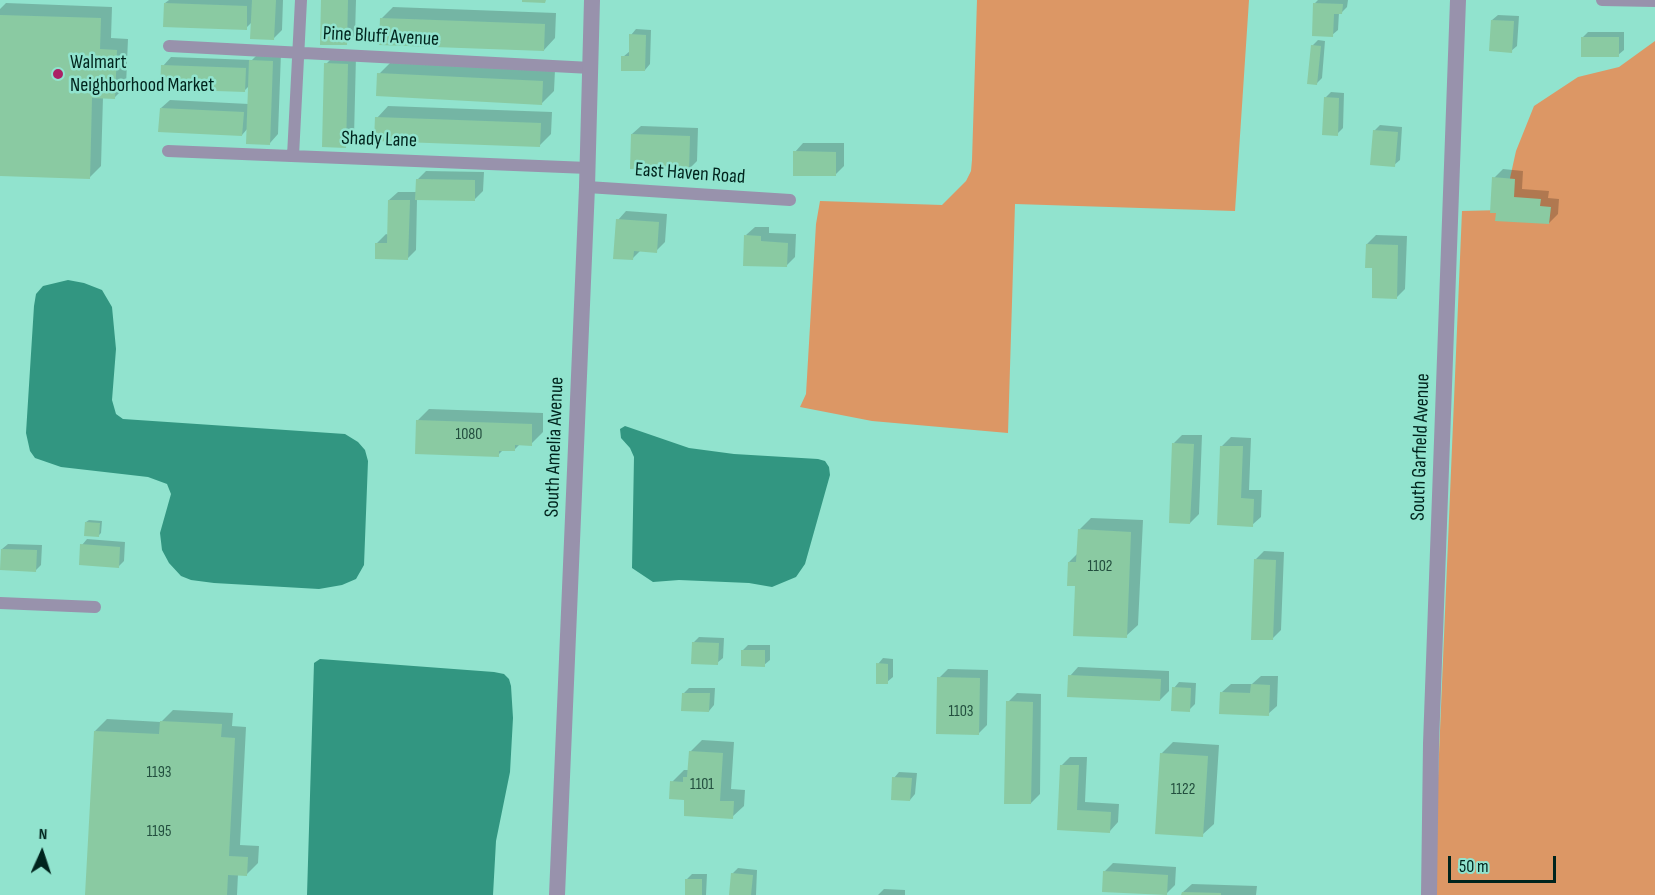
<!DOCTYPE html>
<style>
body{margin:0}
#map{position:relative;width:1655px;height:895px;overflow:hidden;background:#91e3ce;font-family:"Sofia Sans Condensed",sans-serif}
canvas{display:block}
.north{position:absolute;left:12px;top:823px;width:60px;height:60px;-webkit-text-stroke:4px #91e3ce;paint-order:stroke;rotate:3deg;font-size:16px;font-weight:700;line-height:24px;text-align:center;color:#00241d}
.north::after{content:'';display:block;margin:auto;width:21px;height:27px;background:#00241d;clip-path:polygon(50% 0,100% 100%,50% 72%,0 100%)}
.scale{position:absolute;left:1448px;top:856px;width:108px;height:27px;box-sizing:border-box;border:3px solid #00241d;border-top:0;padding-left:8px;font-size:18px;line-height:21px;white-space:nowrap;color:#00241d;-webkit-text-stroke:4px #91e3ce;paint-order:stroke}
</style>
<div id="map">
<canvas width="1655" height="895"></canvas>
<div class="north">N</div>
<div class="scale">50 m</div>
</div>
<script>
const c = document.querySelector('canvas').getContext('2d');
c.lineJoin = 'round';
function paint(path, color) { c.fillStyle = color; c.fill(path, 'evenodd'); }
const toPath = rows => new Path2D(rows.map(r => 'M' + r).join(''));
function stroke(path, color, width, dash) { c.strokeStyle = color; c.lineWidth = width; c.lineCap = dash ? 'butt' : 'round'; c.setLineDash(dash || []); c.stroke(path); }
function write(font, color, halo, rows, align = 'center') {
  c.font = font + ' "Sofia Sans Condensed",sans-serif'; c.lineWidth = 5; c.setLineDash([]); c.textBaseline = 'middle'; c.strokeStyle = halo; c.fillStyle = color; for (const [text, x, y, turn = 0] of rows) {
    c.save(); c.translate(x, y); c.rotate((+turn || 0) * Math.PI / 180); c.textAlign = isNaN(turn) ? turn : align; if (halo) c.strokeText(text, 0, 0); c.fillText(text, 0, 0); c.restore();
  }
}
const green = toPath([
 [977,0,1249,0,1235,211,1015,204,1008,433,872,421,800,407,806,394,816,224,820,201,942,205,966,181,971,171,972,160],
 [1655,41,1655,895,1436,895,1438,778,1462,211,1503,210,1516,151,1534,106,1578,77,1619,67]
]);
const water = toPath([
 [68,280,84,283,102,290,112,307,116,349,112,400,116,414,123,419,345,434,358,442,365,450,368,461,364,565,356,579,342,585,319,589,214,583,191,580,181,576,169,563,162,550,160,533,171,494,167,484,148,477,61,467,35,458,30,451,26,433,34,306,36,294,43,286],
 [625,426,689,448,734,454,818,459,825,461,829,467,830,475,805,564,796,577,772,587,749,583,679,580,653,582,632,568,634,457,630,448,621,438,620,429],
 [320,659,494,672,504,674,509,679,511,686,513,718,510,772,496,841,493,895,307,895,314,663]
]);
const shadow = toPath([
 [169,0,283,0,282,30,273,39,252,22,246,28,165,3],
 [323,0,356,0,355,35,346,44],
 [1318,0,1348,0,1347,7,1342,12,1339,12,1338,30,1332,35,1315,3],
 [6,3,112,7,111,38,128,39,126,86,115,97,103,97,101,166,89,178,0,175,0,9],
 [393,7,556,13,555,38,544,50,381,19],
 [1498,15,1519,16,1517,46,1511,51,1492,20],
 [636,29,651,30,650,64,645,70,623,57,630,51,631,35],
 [1588,32,1624,32,1624,50,1618,55,1582,38],
 [1318,40,1325,41,1322,78,1317,83,1312,46],
 [260,52,281,53,278,134,270,143,248,128,242,135,161,108,170,100,249,104,250,85,244,91,163,66,171,57,252,60],
 [335,55,356,56,354,137,345,146,326,64],
 [391,62,555,70,554,91,542,103,379,74],
 [1331,92,1344,93,1343,128,1337,134,1325,98],
 [388,106,552,112,551,134,539,146,377,118],
 [1380,125,1402,127,1400,160,1394,165,1374,131],
 [641,126,698,128,697,161,688,170,632,134],
 [803,143,844,143,844,166,835,175,795,152],
 [1503,169,1523,171,1522,189,1549,191,1548,198,1559,199,1558,214,1549,223,1497,211,1494,178],
 [426,171,484,172,483,191,475,199,417,199,416,250,407,259,377,243,386,234,389,235,389,200,398,192,417,192,417,180],
 [626,211,667,214,665,242,656,251,641,250,633,258,618,220],
 [755,227,769,227,769,233,796,234,795,257,786,266,746,235],
 [1376,235,1407,236,1405,289,1396,298,1374,267,1367,244],
 [429,409,543,413,543,432,531,444,520,444,514,450,504,449,498,455,417,421],
 [1182,435,1202,435,1199,514,1190,523,1174,443],
 [1231,437,1251,438,1249,490,1262,490,1261,517,1252,525,1219,524,1222,446],
 [1091,518,1143,520,1138,625,1126,636,1077,585,1069,562,1078,553,1079,530],
 [89,520,102,521,101,533,98,536,86,522],
 [87,539,125,542,124,561,118,567,82,545],
 [8,544,42,545,41,565,36,570,2,549],
 [1264,551,1284,552,1281,630,1272,639,1255,560],
 [699,637,724,638,723,658,717,663,693,643],
 [748,645,770,645,770,660,764,665,743,650],
 [883,658,893,659,893,677,887,682,878,664],
 [1078,667,1169,671,1169,691,1160,700,1070,676],
 [948,669,988,670,987,725,978,734,939,678],
 [1261,676,1278,676,1277,706,1268,714,1222,692,1231,684,1252,684],
 [1179,682,1196,683,1195,704,1189,710,1174,688],
 [689,688,715,688,714,705,709,711,683,694],
 [1017,693,1041,694,1040,794,1031,803,1008,702],
 [173,710,233,713,232,726,246,727,240,845,259,846,258,863,246,875,238,874,237,895,87,895,95,731,107,719,161,722],
 [702,740,734,742,731,789,745,790,744,806,732,817,686,799,672,782,684,770,689,770,690,752],
 [1173,742,1219,745,1214,824,1202,835,1161,754],
 [1070,757,1087,757,1085,802,1119,804,1118,822,1110,831,1059,829,1062,765],
 [899,772,917,773,915,794,910,800,894,778],
 [1113,863,1176,867,1175,885,1166,894,1104,872],
 [738,868,757,870,756,895,731,895,732,874],
 [692,874,707,874,706,895,686,895,687,879],
 [1192,884,1257,886,1256,895,1183,895,1183,892],
 [884,889,905,890,905,895,878,895]
]);
const building = toPath([
 [252,0,276,0,274,40,250,39],
 [321,0,348,0,347,45,320,45],
 [522,0,546,0,545,3,522,2],
 [164,3,247,6,247,30,163,27],
 [1313,3,1343,4,1342,14,1334,14,1333,37,1312,36],
 [0,15,101,18,100,49,117,50,115,99,92,98,90,179,0,176],
 [380,18,545,24,544,51,379,45],
 [1491,20,1514,21,1512,53,1489,51],
 [629,34,646,35,645,71,621,71,621,56,629,56],
 [1581,37,1619,37,1619,57,1581,57],
 [1311,45,1321,46,1317,85,1307,84],
 [249,60,273,61,270,145,246,144],
 [324,63,348,64,346,148,322,147],
 [161,65,246,68,245,92,160,89],
 [377,73,543,81,542,105,376,96],
 [1324,97,1339,98,1338,136,1322,135],
 [160,108,244,112,242,136,158,132],
 [375,117,541,123,540,147,374,141],
 [1373,130,1398,132,1395,167,1370,165],
 [631,134,690,136,689,171,630,169],
 [793,151,836,152,836,176,793,176],
 [1492,177,1515,179,1514,197,1541,199,1540,206,1551,207,1549,224,1495,221,1496,213,1490,213],
 [416,179,475,180,475,201,415,200],
 [388,200,410,200,408,260,375,259,375,243,387,243],
 [616,219,659,222,657,253,634,251,633,260,613,259],
 [744,235,761,236,761,241,788,243,787,267,743,266],
 [1366,244,1398,245,1397,299,1372,298,1372,268,1365,268],
 [416,420,532,424,532,446,515,445,515,451,499,451,499,457,415,454],
 [1172,443,1194,444,1190,524,1169,523],
 [1220,446,1243,446,1241,498,1254,499,1253,527,1217,525],
 [85,522,100,523,99,537,84,536],
 [1078,529,1131,532,1127,638,1073,636,1075,586,1067,586,1068,562,1076,562],
 [80,544,120,547,119,568,79,565],
 [1,549,37,550,36,572,0,570],
 [1254,559,1276,560,1273,640,1251,640],
 [692,642,719,643,718,665,691,664],
 [741,650,765,650,765,667,741,666],
 [876,663,888,664,888,684,876,684],
 [1068,675,1161,679,1160,701,1067,697],
 [937,677,980,678,979,735,936,734],
 [1251,684,1270,685,1269,716,1219,714,1220,692,1250,693],
 [1172,687,1191,688,1190,712,1171,711],
 [682,693,710,693,709,712,681,711],
 [1006,701,1033,702,1031,804,1004,804],
 [160,721,222,724,221,737,235,738,229,856,248,857,247,876,228,875,227,895,85,895,94,731,159,734],
 [689,751,723,753,720,801,734,801,733,819,684,816,684,800,669,799,670,781,683,782,683,777,687,777],
 [1160,753,1208,756,1203,837,1155,834],
 [1060,765,1079,765,1077,810,1111,812,1110,833,1057,830],
 [892,777,912,778,910,801,891,800],
 [1103,871,1168,875,1167,895,1102,892],
 [731,873,753,875,751,895,729,895],
 [685,879,702,879,702,895,685,895],
 [1182,892,1221,893,1221,895,1181,895]
]);
const minor = toPath([
 [1602,0,1655,1],
 [169,46,591,68],
 [168,151,588,168],
 [293,156,301,0],
 [587,187,790,200],
 [0,603,95,607]
]);
const tertiary = toPath([
 [557,895,587,187,592,0],
 [1429,895,1431,744,1458,0]
]);
const markers = [
 [58,74,6,"#ab2165"]
];
const numberNames = [
 ["1080",469,435],
 ["1102",1100,567],
 ["1103",961,712],
 ["1193",159,773],
 ["1101",702,785],
 ["1122",1183,790],
 ["1195",159,832]
];
const streetNames = [
 ["Pine Bluff Avenue",381,37,3],
 ["Shady Lane",379,140,2],
 ["East Haven Road",690,174,4],
 ["South Amelia Avenue",555,447,-88],
 ["South Garfield Avenue",1421,447,-88]
];
const poiNames = [
 ["Walmart",70,63],
 ["Neighborhood Market",70,86]
];
paint(green, '#dc9765');
paint(water, '#329681');
paint(shadow, '#0003');
paint(building, '#8acaa2');
stroke(minor, '#9892ac', 12);
stroke(tertiary, '#9892ac', 16);
for (const [x, y, r, color] of markers) { const dot = new Path2D(); dot.arc(x, y, r, 0, 2 * Math.PI); c.fillStyle = color; c.fill(dot); stroke(dot, '#91e3ce', 2); }
write('16px', '#224e3e', null, numberNames);
write('20px', '#00241d', '#91e3ce', streetNames);
write('20px', '#00241d', '#91e3ce', poiNames, 'left');
</script>
